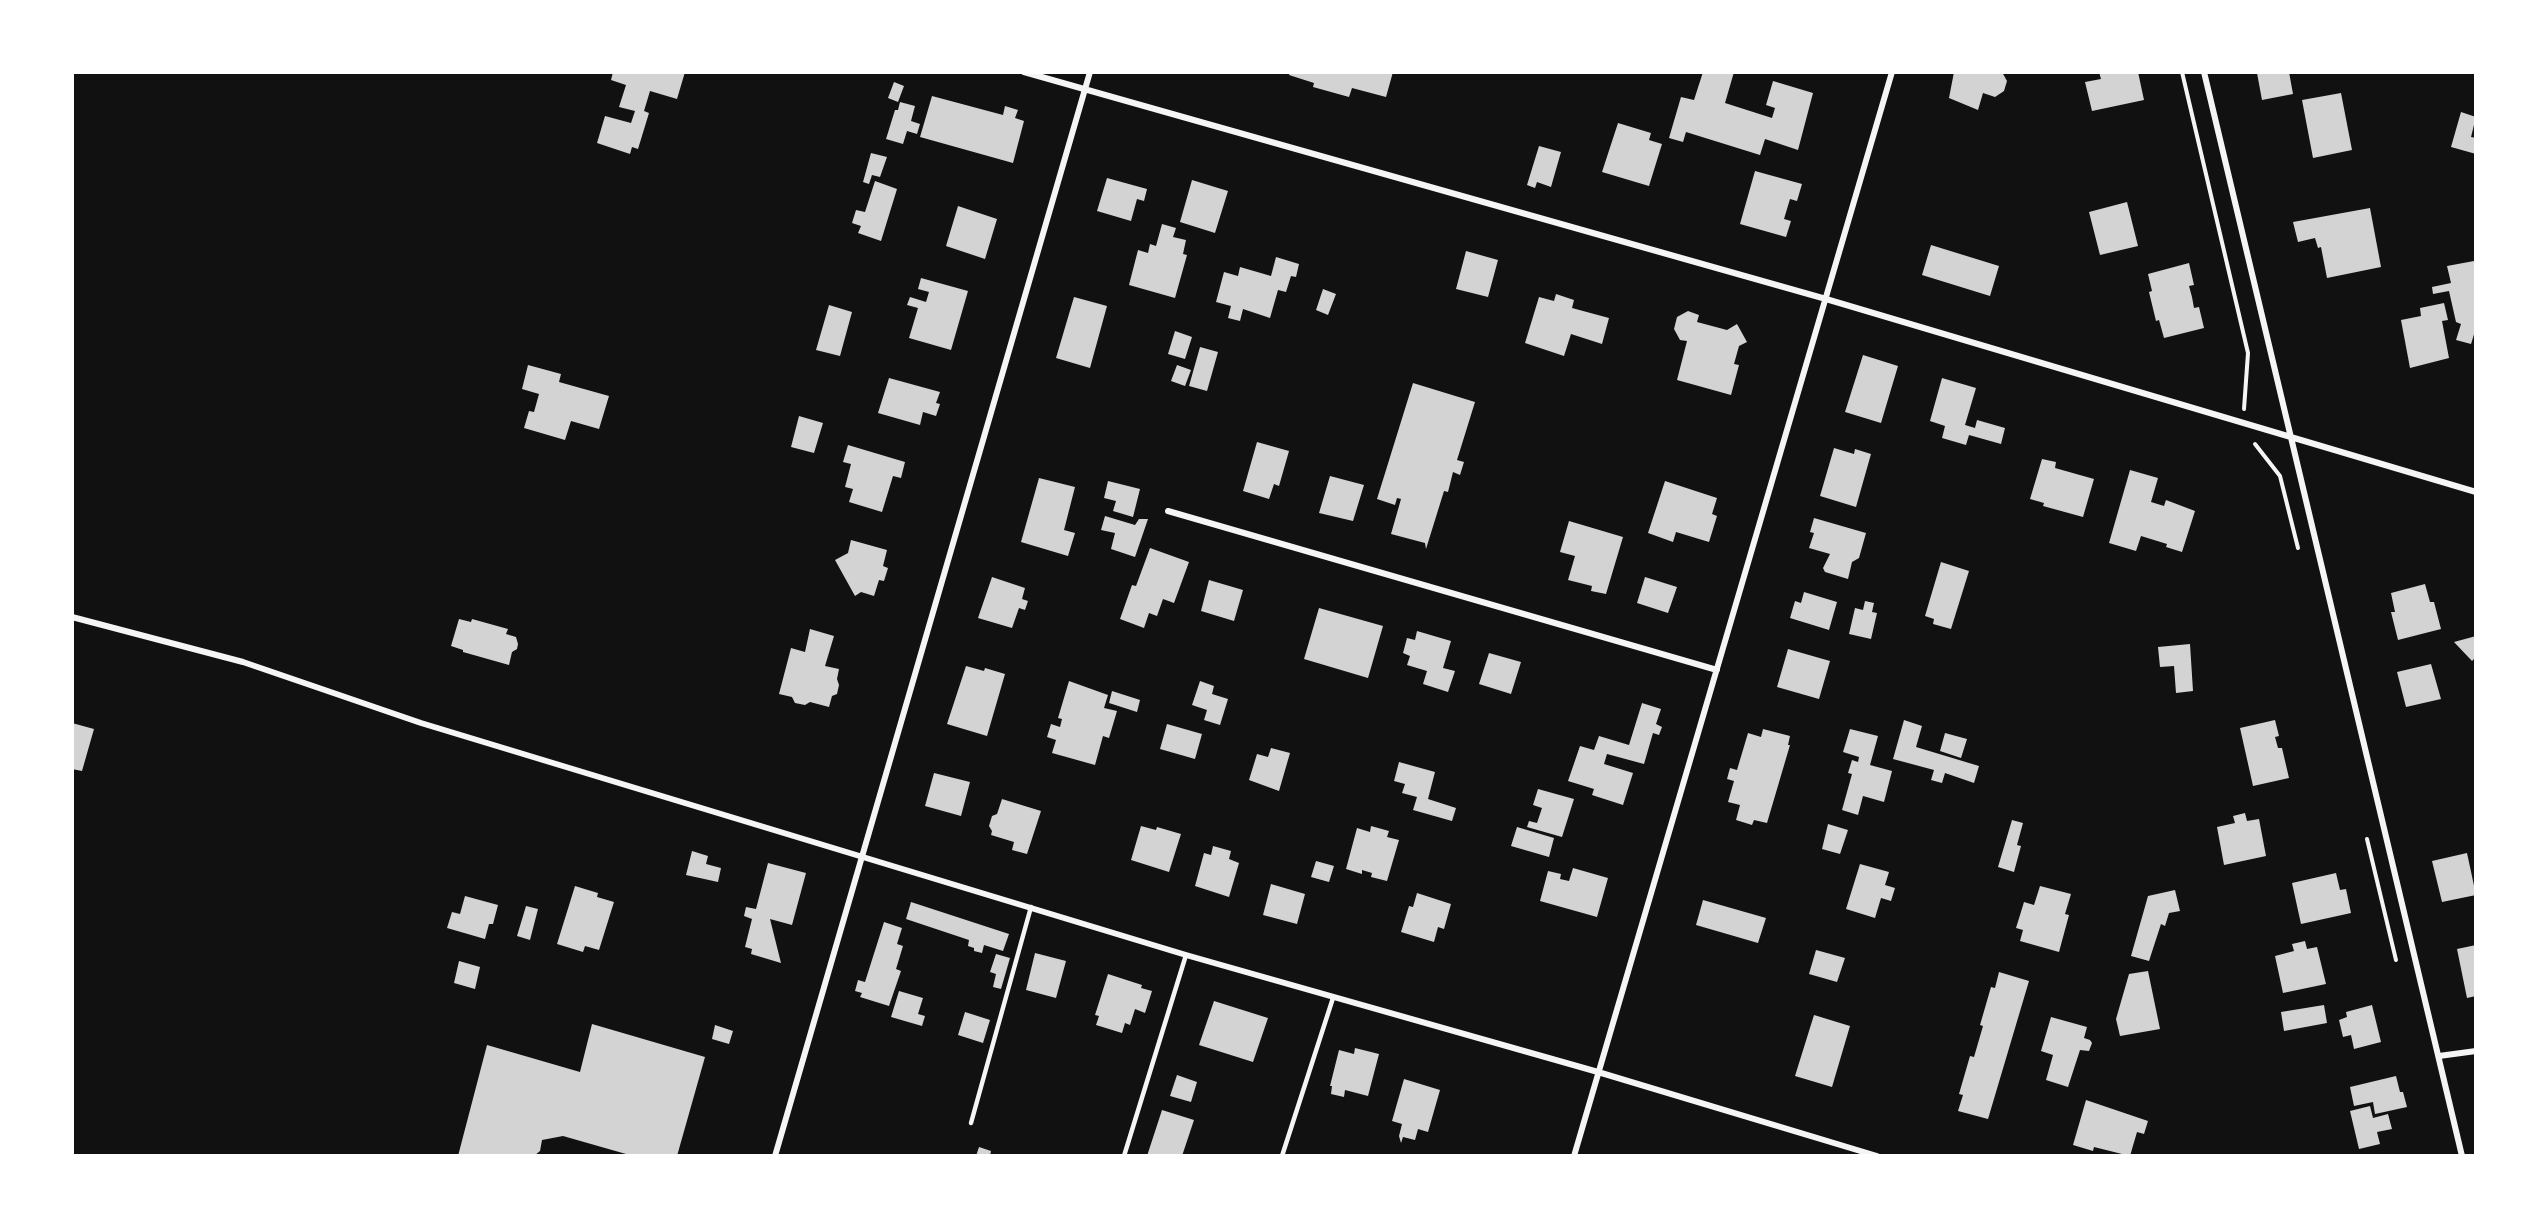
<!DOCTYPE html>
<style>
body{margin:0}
#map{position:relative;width:2548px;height:1228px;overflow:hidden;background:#111;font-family:Ubuntu,sans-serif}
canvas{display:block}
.frame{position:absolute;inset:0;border:74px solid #fff;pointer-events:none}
</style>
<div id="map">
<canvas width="2548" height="1228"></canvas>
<div class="frame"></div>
</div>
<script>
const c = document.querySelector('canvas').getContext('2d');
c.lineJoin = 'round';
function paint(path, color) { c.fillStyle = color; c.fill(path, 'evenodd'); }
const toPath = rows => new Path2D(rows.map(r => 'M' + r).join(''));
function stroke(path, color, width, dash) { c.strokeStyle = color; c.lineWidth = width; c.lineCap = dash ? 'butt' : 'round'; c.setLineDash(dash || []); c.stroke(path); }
const building = toPath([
 [613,72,685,72,677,99,650,91,644,111,649,113,638,149,632,147,630,154,597,143,605,116,631,123,635,111,619,107,626,85,611,80],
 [1290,72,1393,72,1386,97,1352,88,1349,97,1313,87,1314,83,1289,75],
 [1703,72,1734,72,1725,103,1772,118,1775,108,1766,105,1773,81,1813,93,1798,150,1765,139,1760,155,1686,132,1683,142,1669,138,1681,97,1694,100],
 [1954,72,2002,72,2007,81,2004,91,1995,97,1983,93,1978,110,1949,98],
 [2099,72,2138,72,2144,100,2092,111,2085,82,2101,79],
 [2289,72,2293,94,2262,100,2257,73],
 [894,82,904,86,898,102,888,98],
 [2341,93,2352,150,2313,158,2302,100],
 [932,96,1003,115,1005,106,1018,110,1015,118,1024,121,1013,163,920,137],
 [900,102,915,106,911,121,920,124,917,134,907,131,903,144,886,139,895,110,898,110],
 [2461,112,2476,117,2471,137,2476,138,2476,154,2451,147],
 [1618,123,1651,133,1649,140,1662,144,1649,186,1602,172],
 [1539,146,1561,152,1551,187,1537,182,1535,188,1527,185],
 [871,153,887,157,880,177,872,175,869,184,863,182],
 [1755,171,1802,184,1797,201,1790,199,1784,219,1791,221,1786,237,1740,224],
 [1107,178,1147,189,1144,201,1137,199,1131,221,1097,211],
 [1192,180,1228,191,1215,233,1180,222],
 [875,181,897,189,881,241,858,233,861,226,852,223,856,210,865,212],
 [2127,202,2138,246,2100,255,2089,212],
 [958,206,997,219,985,259,946,246],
 [2370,208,2381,267,2327,278,2321,247,2318,248,2315,238,2298,242,2293,222],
 [1162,224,1176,228,1173,237,1186,240,1183,254,1187,255,1175,298,1129,285,1138,250,1148,253,1150,244,1156,246],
 [1931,245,1999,266,1990,296,1922,275],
 [1466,251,1498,260,1488,297,1456,289],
 [1276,257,1299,264,1296,277,1291,276,1286,292,1278,290,1270,318,1243,309,1240,321,1228,318,1231,306,1216,302,1224,272,1238,276,1240,267,1271,276],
 [2474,261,2476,328,2471,344,2456,340,2461,324,2456,322,2449,291,2433,294,2432,287,2451,283,2447,266],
 [2189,263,2194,285,2189,286,2192,297,2194,308,2199,307,2204,328,2164,338,2159,320,2156,321,2149,292,2152,291,2148,274],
 [921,278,968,291,951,350,909,338,918,308,907,305,910,297,926,302,929,292,918,289],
 [1323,289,1336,294,1328,315,1316,310],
 [1556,294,1574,300,1572,308,1609,318,1602,344,1571,334,1564,356,1525,343,1539,297,1554,301],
 [1074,297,1107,306,1090,368,1056,358],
 [2444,303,2448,320,2442,321,2449,358,2410,368,2401,320,2421,316,2420,308],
 [829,305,852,312,840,356,816,350],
 [1688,311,1699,315,1697,322,1727,330,1737,324,1747,342,1739,346,1734,364,1739,365,1731,395,1677,380,1687,341,1680,340,1674,329,1677,317],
 [1175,331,1192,337,1185,359,1168,354],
 [1200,347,1218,352,1207,391,1189,386],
 [1863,355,1898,366,1881,423,1845,412],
 [528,365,561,374,559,382,609,396,599,429,571,421,565,440,524,428,529,411,534,412,539,394,522,389],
 [1177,365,1191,370,1185,386,1171,381],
 [889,378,940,392,936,403,940,404,936,416,923,412,920,425,878,413],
 [1942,378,1976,388,1965,425,1975,428,1977,420,2005,428,2001,444,1969,435,1966,445,1942,438,1945,426,1930,421],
 [1413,383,1475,402,1457,460,1464,462,1460,475,1453,472,1448,492,1444,491,1426,549,1425,543,1391,534,1401,499,1397,498,1395,505,1377,499],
 [799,416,823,423,814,453,791,447],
 [1257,442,1289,451,1279,486,1274,484,1269,499,1243,491],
 [848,445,905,462,901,478,893,476,882,512,849,502,853,489,845,487,851,464,843,462],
 [1834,448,1854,454,1855,449,1871,454,1856,507,1820,496],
 [2042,459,2056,462,2055,468,2094,479,2083,517,2043,506,2044,503,2030,499],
 [2130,470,2158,478,2151,502,2164,506,2166,500,2195,511,2182,552,2166,547,2167,544,2141,536,2136,551,2109,543],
 [1330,476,1364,485,1353,521,1319,513],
 [1039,478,1075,487,1064,530,1075,533,1068,556,1021,542],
 [1108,481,1140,489,1133,517,1113,511,1116,501,1104,498],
 [1665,481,1717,498,1712,514,1717,516,1709,542,1676,532,1673,542,1648,533],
 [1105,516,1135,525,1139,519,1148,519,1135,557,1111,549,1115,533,1101,530],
 [1814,518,1866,533,1859,558,1852,562,1848,579,1825,572,1823,568,1830,554,1809,548,1814,533,1810,532],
 [1569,521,1623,537,1606,594,1591,591,1592,586,1568,580,1575,556,1560,552],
 [851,540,887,550,883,566,888,568,884,581,879,580,874,596,861,592,855,596,835,560,848,553],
 [1150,548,1189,562,1174,603,1163,599,1157,616,1149,613,1144,628,1120,619,1132,585,1136,586],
 [1941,562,1969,571,1951,629,1933,624,1934,619,1925,616],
 [992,577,1025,588,1022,599,1028,601,1025,610,1019,608,1012,628,978,618],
 [1645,577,1677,587,1668,613,1637,603],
 [1209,580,1243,590,1234,621,1201,611],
 [2425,584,2430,602,2434,602,2441,629,2398,640,2391,612,2395,612,2391,593],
 [1804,592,1837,602,1829,630,1790,618,1795,601,1801,603],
 [1865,601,1874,603,1872,612,1877,613,1871,639,1849,634,1855,608,1863,610],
 [1319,608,1383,626,1368,678,1304,659],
 [459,619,471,622,472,619,508,629,506,634,516,637,518,644,517,649,512,652,509,665,463,652,463,650,451,646],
 [810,629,834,636,825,666,839,669,837,679,839,685,837,694,832,696,829,707,810,702,805,705,795,703,792,697,779,694,791,648,805,652],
 [1417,631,1451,641,1443,668,1455,671,1448,692,1423,684,1427,671,1407,665,1410,656,1403,653,1407,638,1415,640],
 [2476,636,2476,657,2472,661,2454,642],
 [2190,644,2193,691,2176,693,2174,666,2160,667,2158,647],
 [1788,649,1830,661,1819,699,1777,687],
 [1489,653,1521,662,1511,694,1479,684],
 [2431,664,2441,699,2406,707,2397,672],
 [966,666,984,671,985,668,1005,674,987,736,947,724],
 [1069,681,1108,695,1104,708,1117,711,1109,738,1103,736,1095,765,1052,753,1056,740,1047,737,1051,724,1060,727,1062,719,1058,718],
 [1200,681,1214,686,1212,694,1228,699,1220,725,1204,720,1207,710,1192,705],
 [1112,691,1140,700,1137,712,1109,703],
 [1642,703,1661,709,1656,724,1662,727,1659,735,1653,733,1644,764,1607,754,1604,764,1633,773,1623,805,1592,795,1594,789,1568,781,1580,746,1594,750,1599,736,1629,745],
 [1904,720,1922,726,1916,747,1979,766,1974,783,1945,773,1942,783,1931,780,1934,770,1893,759],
 [2275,720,2279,736,2275,737,2278,748,2282,748,2289,778,2253,786,2240,728],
 [72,723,94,729,82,771,72,769],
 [1167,724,1202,734,1195,759,1160,749],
 [1763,729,1790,736,1788,745,1790,745,1767,823,1754,820,1752,825,1736,820,1740,805,1728,802,1734,781,1727,779,1730,768,1737,770,1748,733,1761,737],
 [1850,729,1878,736,1870,765,1892,771,1884,802,1863,796,1858,815,1842,810,1852,774,1848,773,1852,760,1858,762,1859,757,1843,752],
 [1945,733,1967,739,1961,758,1940,751],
 [1271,748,1290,753,1279,791,1249,780,1257,754,1268,757],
 [1399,762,1435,772,1428,799,1456,808,1452,821,1413,810,1417,797,1402,793,1405,784,1394,781],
 [934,773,970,782,961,816,925,806],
 [1538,789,1574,799,1562,837,1527,827,1529,821,1537,823,1542,808,1533,805],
 [1002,799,1041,811,1027,854,1012,850,1014,842,991,835,992,831,989,826,992,816,997,814],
 [2245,813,2247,821,2259,819,2266,856,2224,865,2217,827,2235,823,2233,816],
 [2012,820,2023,823,2017,845,2021,846,2014,872,1998,867],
 [1828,824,1848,830,1840,854,1822,849],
 [1141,826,1156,830,1157,827,1181,834,1169,872,1131,860],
 [1371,826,1389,831,1387,837,1399,840,1387,881,1371,877,1372,873,1362,870,1362,874,1346,869,1357,828,1370,832],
 [1517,827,1554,838,1549,857,1511,846],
 [1213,846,1231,851,1229,859,1239,863,1229,897,1195,886,1204,853,1211,855],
 [692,851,708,856,706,864,721,868,718,882,686,875],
 [2467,853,2476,895,2442,902,2432,861],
 [1316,861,1334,866,1329,882,1311,877],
 [768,863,806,873,792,925,770,919,781,963,751,954,752,949,745,947,752,919,744,916,746,907,756,909],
 [1860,864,1889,872,1885,885,1895,888,1891,901,1881,898,1875,918,1846,909],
 [1573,868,1608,878,1597,917,1540,901,1548,871,1561,874,1560,879,1569,881],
 [2336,873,2340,890,2346,889,2351,913,2301,924,2292,883],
 [1271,884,1305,894,1297,924,1263,915],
 [575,886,598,893,597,897,614,902,599,950,585,946,583,952,557,944],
 [2040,886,2071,894,2065,914,2069,915,2059,952,2020,941,2023,930,2016,928,2024,902,2034,905],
 [2175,890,2180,911,2169,913,2165,926,2161,924,2149,961,2131,956,2148,896],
 [1417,893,1451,904,1444,929,1438,927,1434,942,1401,932,1409,906,1413,907],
 [465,896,498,905,493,924,489,924,485,939,447,928,452,912,460,914],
 [1703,900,1766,918,1758,943,1696,925],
 [911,902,1009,934,1003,951,984,945,982,953,974,951,974,948,968,946,969,940,906,919],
 [526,906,538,909,530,940,517,936],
 [884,922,902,928,897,944,903,946,896,969,901,971,889,1006,860,997,862,993,855,991,858,980,865,982],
 [2305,941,2307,949,2317,947,2326,984,2283,993,2275,956,2294,951,2292,944],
 [2476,945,2476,996,2467,998,2457,949],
 [1816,950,1845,958,1837,982,1809,974],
 [1035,953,1066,961,1056,998,1026,990],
 [996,954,1010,958,1001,989,993,987,996,974,990,972],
 [459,961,480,967,475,989,454,983],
 [2148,971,2160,1029,2120,1036,2116,1019,2129,974],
 [1999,972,2029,981,1988,1119,1958,1111,1963,1095,1959,1094,1970,1056,1974,1057,1983,1026,1980,1025,1991,987,1995,988],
 [1108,974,1142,985,1141,988,1152,991,1145,1013,1135,1009,1130,1025,1125,1023,1122,1033,1096,1025,1099,1016,1095,1015],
 [899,991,923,998,918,1014,925,1016,922,1026,891,1017],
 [1214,1001,1268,1018,1253,1062,1199,1045],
 [2324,1005,2327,1023,2284,1031,2281,1012],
 [2372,1005,2381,1042,2354,1049,2351,1035,2343,1037,2339,1020,2347,1017,2346,1012],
 [965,1012,990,1020,983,1043,958,1035],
 [1814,1015,1850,1026,1832,1087,1795,1076],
 [2051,1017,2087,1027,2084,1038,2090,1040,2092,1043,2089,1051,2080,1050,2068,1087,2046,1080,2053,1055,2041,1051],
 [592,1024,705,1057,677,1156,633,1156,563,1136,542,1140,540,1151,534,1156,458,1156,487,1045,580,1072],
 [715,1025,733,1031,729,1044,712,1039],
 [1355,1048,1379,1054,1368,1096,1345,1090,1344,1097,1331,1094,1332,1086,1330,1086,1339,1050,1354,1054],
 [1177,1075,1197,1082,1191,1102,1170,1096],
 [2396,1076,2400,1092,2403,1092,2407,1107,2375,1114,2373,1102,2354,1106,2350,1087],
 [1404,1079,1440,1090,1428,1132,1418,1129,1415,1140,1403,1137,1401,1143,1399,1136,1402,1124,1392,1121],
 [2086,1100,2148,1121,2144,1134,2137,1132,2130,1156,2094,1147,2093,1151,2073,1145],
 [2370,1106,2373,1118,2388,1114,2392,1129,2377,1132,2380,1144,2359,1149,2350,1111],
 [1162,1110,1194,1120,1182,1156,1147,1156],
 [979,1147,991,1151,990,1156,976,1156]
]);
const path = toPath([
 [2182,72,2248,353,2244,409],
 [2255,444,2280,476,2298,548],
 [2367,839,2396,960]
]);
const service = toPath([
 [971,1123,1031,907],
 [1124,1156,1186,955],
 [1282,1156,1333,998]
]);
const minor = toPath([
 [1024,72,1826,299,2476,492],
 [2204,72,2462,1156],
 [1168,511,1717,670],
 [72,617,243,662,421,723,1186,955,1598,1072,1877,1156],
 [2439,1056,2476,1051],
 [775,1156,1090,72],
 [1574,1156,1892,72]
]);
paint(building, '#d3d3d3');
stroke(path, '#f5f5f5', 4);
stroke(service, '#f5f5f5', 4.5);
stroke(minor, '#f5f5f5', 6);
</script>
